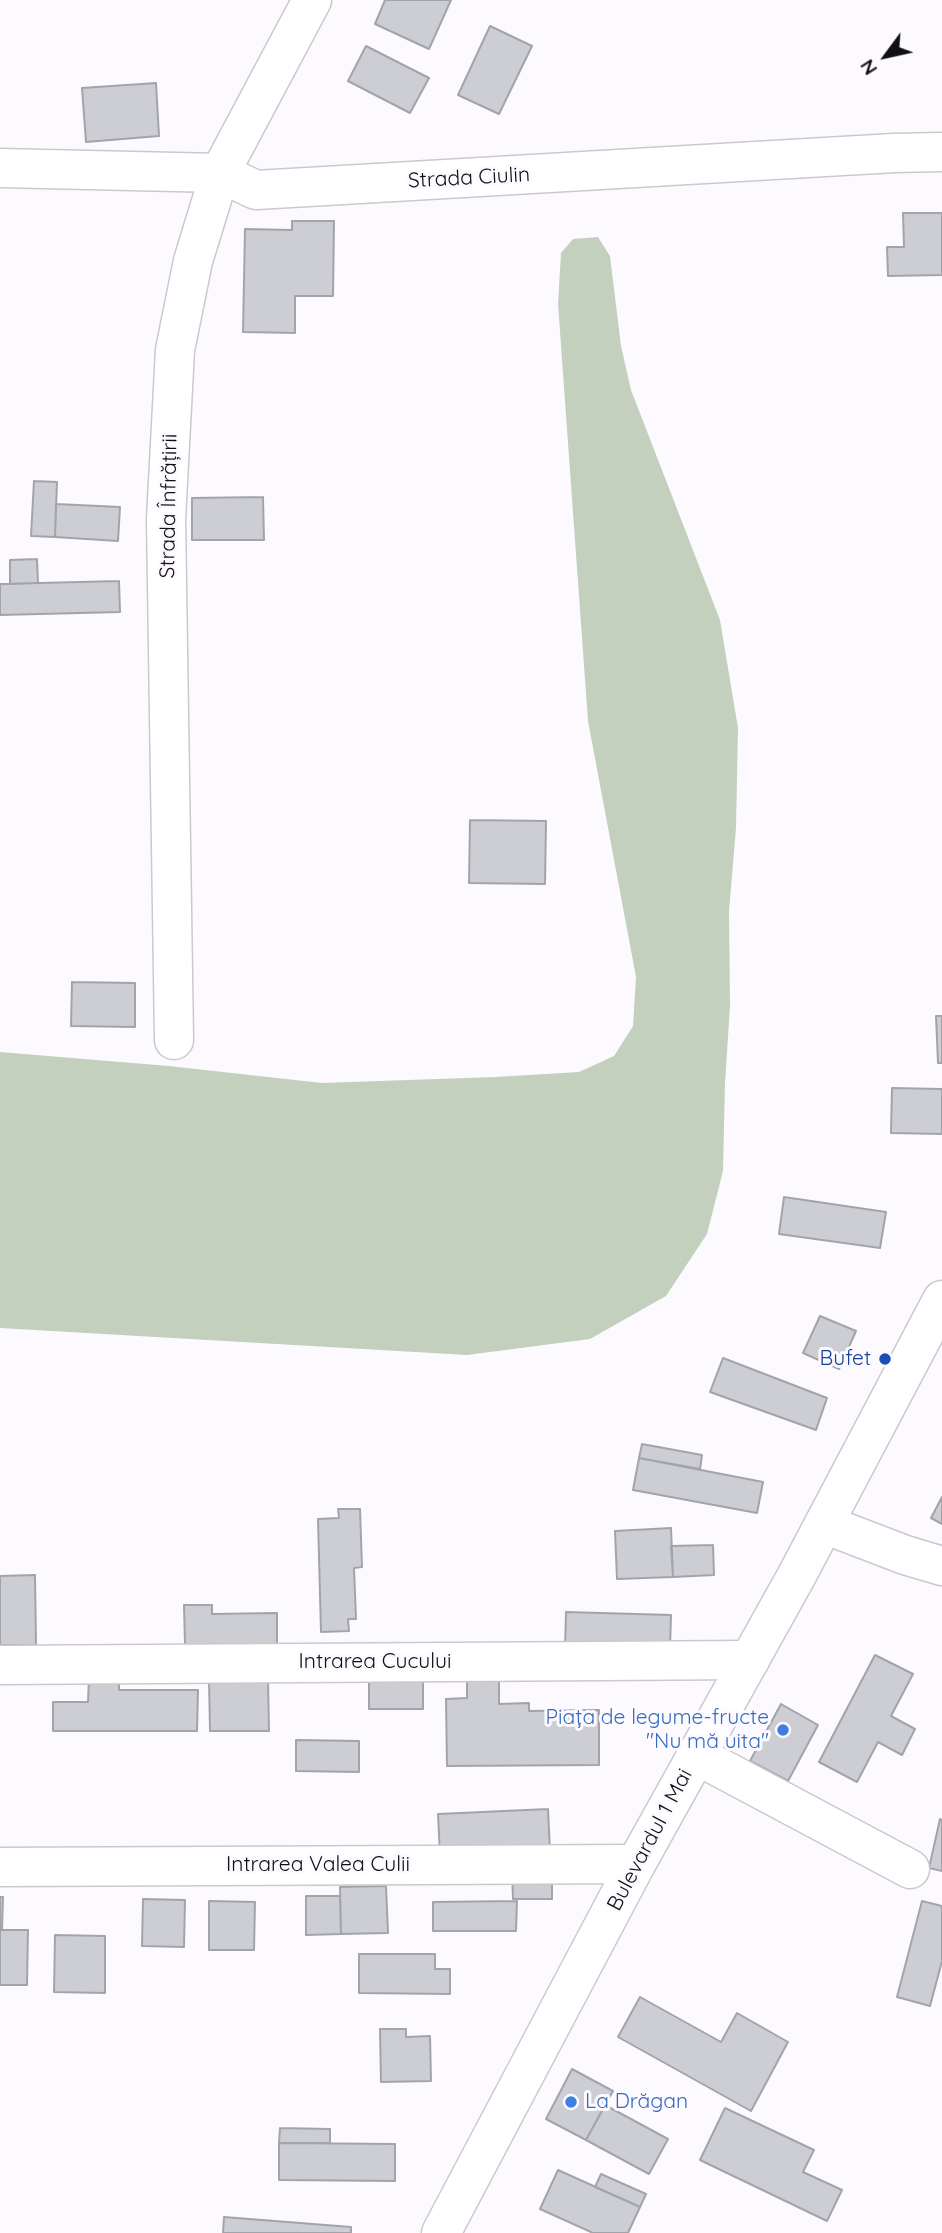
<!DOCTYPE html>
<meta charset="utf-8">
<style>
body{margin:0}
#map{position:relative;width:942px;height:2233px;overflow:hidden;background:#fdfaff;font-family:Quicksand,sans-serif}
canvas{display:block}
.north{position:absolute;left:851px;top:21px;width:70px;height:70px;-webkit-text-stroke:5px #fdfaff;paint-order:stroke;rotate:237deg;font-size:19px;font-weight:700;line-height:28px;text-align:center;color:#100f11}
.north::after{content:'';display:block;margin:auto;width:24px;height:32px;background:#100f11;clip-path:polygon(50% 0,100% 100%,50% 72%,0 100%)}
</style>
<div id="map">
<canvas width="942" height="2233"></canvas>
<div class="north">N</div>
</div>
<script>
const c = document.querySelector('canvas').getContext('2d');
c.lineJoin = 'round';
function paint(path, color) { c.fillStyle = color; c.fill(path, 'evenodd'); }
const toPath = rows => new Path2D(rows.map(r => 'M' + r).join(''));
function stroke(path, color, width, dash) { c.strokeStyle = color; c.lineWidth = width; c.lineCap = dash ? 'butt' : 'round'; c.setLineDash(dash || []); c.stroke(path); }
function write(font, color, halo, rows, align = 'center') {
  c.font = font + ' Quicksand,sans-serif'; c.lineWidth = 6; c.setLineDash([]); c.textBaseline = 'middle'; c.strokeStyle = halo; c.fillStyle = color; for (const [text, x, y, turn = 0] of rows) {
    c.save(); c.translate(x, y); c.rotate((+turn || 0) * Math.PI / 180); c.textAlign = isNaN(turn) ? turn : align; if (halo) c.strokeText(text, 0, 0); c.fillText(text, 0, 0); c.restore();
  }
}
const green = toPath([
 [598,237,610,256,621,346,631,390,720,620,738,728,736,828,729,911,730,1006,725,1083,723,1171,707,1234,666,1296,590,1339,467,1355,0,1328,0,1052,169,1066,322,1083,495,1077,579,1072,614,1056,633,1026,636,977,588,721,558,304,561,253,573,239]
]);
const building = toPath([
 [385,0,451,0,429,49,375,24,385,0],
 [490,26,532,46,499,114,458,95,490,26],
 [366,46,429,78,410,113,348,81,366,46],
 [156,83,159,136,86,142,82,88,156,83],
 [903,213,942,213,942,275,888,276,887,247,904,247,903,213],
 [292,221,334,221,333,296,295,296,295,333,243,332,245,229,292,230,292,221],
 [34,481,57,482,55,537,31,536,34,481],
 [263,497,264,540,192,540,192,498,263,497],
 [56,504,120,507,118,541,55,537,56,504],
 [37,559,38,583,10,584,10,560,37,559],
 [119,581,120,612,0,615,0,584,119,581],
 [470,820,546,821,545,884,469,883,470,820],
 [72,982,135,983,135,1027,71,1026,72,982],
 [936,1016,942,1016,942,1063,938,1063,936,1016],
 [892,1088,942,1089,942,1134,891,1133,892,1088],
 [784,1197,886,1212,880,1248,779,1234,784,1197],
 [820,1316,856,1331,839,1369,803,1353,820,1316],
 [723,1358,827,1398,816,1430,710,1392,723,1358],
 [642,1444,702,1455,700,1469,639,1458,642,1444],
 [639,1458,763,1482,757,1513,633,1490,639,1458],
 [942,1497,942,1524,931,1518,942,1497],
 [338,1509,360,1509,362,1567,354,1568,356,1619,348,1619,349,1631,321,1632,318,1519,339,1518,338,1509],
 [671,1528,673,1577,617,1579,615,1531,671,1528],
 [713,1545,714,1575,673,1577,671,1546,713,1545],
 [35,1575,36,1645,0,1645,0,1576,35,1575],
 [184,1605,212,1605,212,1614,277,1613,277,1644,185,1645,184,1605],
 [566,1612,671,1615,670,1650,565,1647,566,1612],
 [875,1655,913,1674,891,1716,915,1729,902,1755,878,1742,857,1782,819,1762,875,1655],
 [369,1671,423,1671,423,1709,369,1709,369,1671],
 [89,1675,119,1676,119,1690,198,1690,197,1731,53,1731,53,1702,88,1702,89,1675],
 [209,1680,268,1680,269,1731,210,1731,209,1680],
 [467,1681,499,1681,499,1704,529,1703,529,1711,599,1710,599,1765,447,1766,446,1699,467,1698,467,1681],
 [781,1704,818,1725,788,1781,750,1761,781,1704],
 [296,1740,359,1741,359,1772,296,1771,296,1740],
 [548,1809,550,1851,440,1856,438,1814,548,1809],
 [940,1819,942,1820,942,1871,929,1868,940,1819],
 [512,1872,552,1872,552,1899,513,1899,512,1872],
 [386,1886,388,1933,341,1934,340,1887,386,1886],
 [306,1896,340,1896,341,1934,306,1935,306,1896],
 [0,1897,3,1897,2,1930,0,1930,0,1897],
 [143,1899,185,1900,184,1947,142,1946,143,1899],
 [209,1901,255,1902,254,1950,209,1950,209,1901],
 [517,1901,516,1931,433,1931,433,1902,517,1901],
 [922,1901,942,1906,942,1961,930,2006,897,1997,922,1901],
 [0,1930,28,1930,27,1985,0,1985,0,1930],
 [55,1935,105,1936,105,1993,54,1992,55,1935],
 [359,1954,435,1954,435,1969,450,1969,450,1994,359,1993,359,1954],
 [640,1997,721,2042,737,2013,788,2042,751,2111,618,2037,640,1997],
 [380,2029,406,2029,406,2037,430,2036,431,2081,381,2082,380,2029],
 [572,2069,613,2091,586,2140,546,2119,572,2069],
 [605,2105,668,2139,649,2174,586,2140,605,2105],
 [725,2108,814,2150,803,2172,842,2190,827,2221,700,2160,725,2108],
 [280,2128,330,2129,330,2143,279,2143,280,2128],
 [279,2143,395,2144,395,2181,279,2180,279,2143],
 [558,2170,640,2207,628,2233,593,2233,540,2209,558,2170],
 [601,2174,646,2194,640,2207,595,2187,601,2174],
 [224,2217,351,2227,351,2233,223,2233,224,2217]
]);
const minor = toPath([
 [0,168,220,173,256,190,894,153,942,152],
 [174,1040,166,519,175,350,193,261,220,173,312,0],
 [824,1524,905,1555,942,1566],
 [0,1665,750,1660],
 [696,1755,910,1869],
 [0,1867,636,1864]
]);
const major = toPath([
 [441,2233,636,1864,797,1575,942,1300]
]);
const markers = [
 [885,1359,7,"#1a4fb4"],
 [783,1730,7,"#3f7fe0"],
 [571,2102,7,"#3f7fe0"]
];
const streetNames = [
 ["Strada Ciulin",469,178,-3],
 ["Strada Înfrățirii",169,506,-89],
 ["Intrarea Cucului",375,1662],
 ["Bulevardul 1 Mai",650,1840,-62],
 ["Intrarea Valea Culii",318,1865]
];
const transitNames = [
 ["Bufet",871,1359]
];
const shopNames = [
 ["Piața de legume-fructe",769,1718],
 ["\"Nu mă uita\"",769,1742],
 ["La Drăgan",585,2102,"left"]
];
paint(green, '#c3d0bd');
paint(building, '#cdced3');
stroke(building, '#a3a4a9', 2);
stroke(minor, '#cbc9ce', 41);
stroke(major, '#cbc9ce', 41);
stroke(minor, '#fff', 38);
stroke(major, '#fff', 38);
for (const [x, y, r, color] of markers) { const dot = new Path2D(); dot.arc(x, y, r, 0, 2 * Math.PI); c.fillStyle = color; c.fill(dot); stroke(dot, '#fdfaff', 2.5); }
write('21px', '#100f11', '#fdfaff', streetNames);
write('21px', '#164399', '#fdfaff', transitNames, 'right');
write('21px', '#366cbe', '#fdfaff', shopNames, 'right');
</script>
